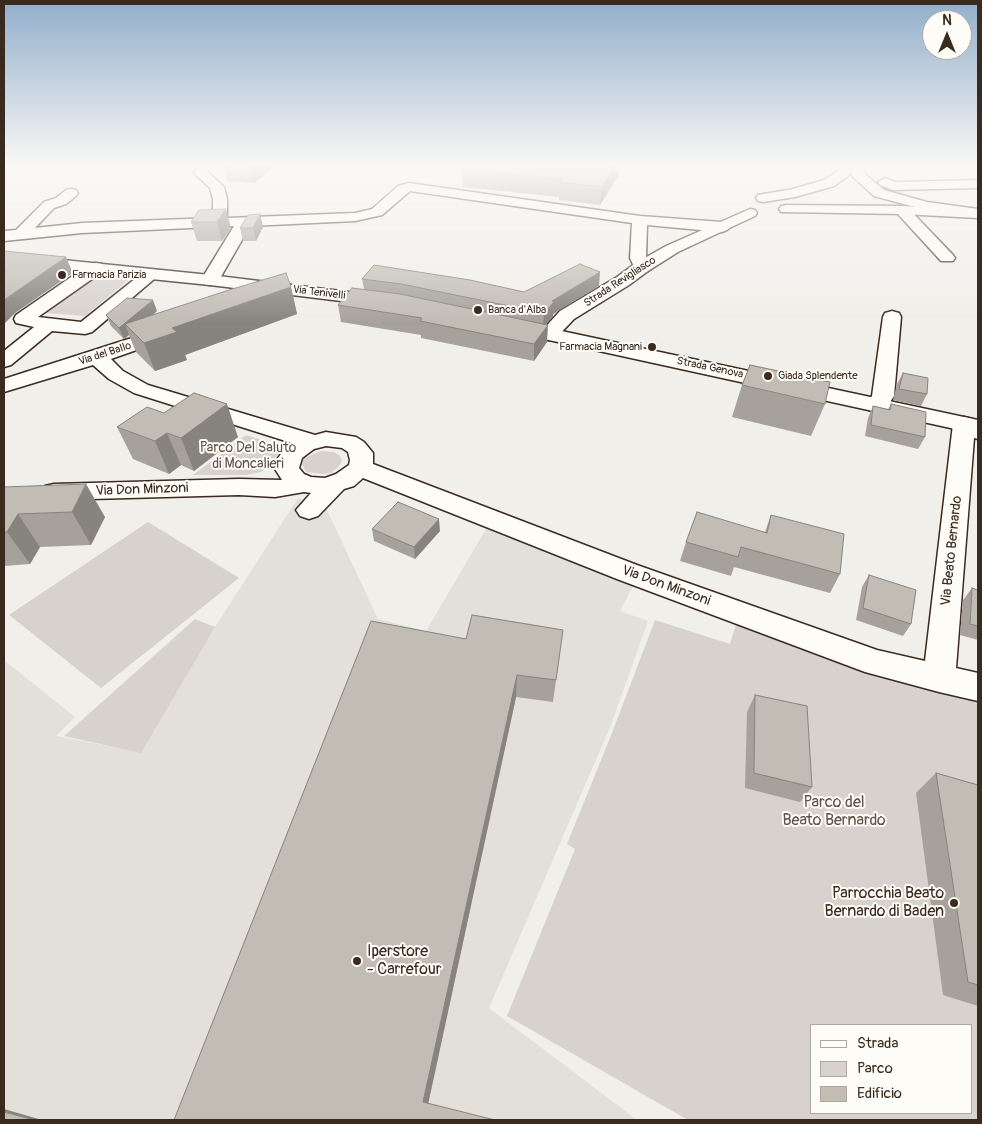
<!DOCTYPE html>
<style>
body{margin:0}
#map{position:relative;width:982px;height:1124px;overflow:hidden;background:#f1efea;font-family:Pangolin,sans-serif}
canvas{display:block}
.frame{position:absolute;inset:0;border:5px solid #3b2a1e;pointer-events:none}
.legend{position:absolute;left:810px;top:1024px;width:162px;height:90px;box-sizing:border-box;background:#fdfcf7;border:1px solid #afa8a0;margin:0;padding:6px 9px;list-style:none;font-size:15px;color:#3b2a1e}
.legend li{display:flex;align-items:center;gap:10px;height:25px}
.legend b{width:25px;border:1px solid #afa8a0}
.north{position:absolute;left:922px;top:10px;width:50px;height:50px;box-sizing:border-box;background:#fdfcf7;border:1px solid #afa8a0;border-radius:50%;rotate:0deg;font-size:14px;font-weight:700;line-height:20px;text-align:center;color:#3b2a1e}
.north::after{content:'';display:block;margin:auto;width:18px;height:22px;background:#3b2a1e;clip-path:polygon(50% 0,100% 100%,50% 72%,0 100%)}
</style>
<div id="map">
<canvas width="982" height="1124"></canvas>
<div class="frame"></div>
<ul class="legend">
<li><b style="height:6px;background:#fdfcf7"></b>Strada</li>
<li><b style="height:14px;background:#d7d2cc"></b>Parco</li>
<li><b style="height:14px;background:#c1bcb4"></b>Edificio</li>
</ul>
<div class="north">N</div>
</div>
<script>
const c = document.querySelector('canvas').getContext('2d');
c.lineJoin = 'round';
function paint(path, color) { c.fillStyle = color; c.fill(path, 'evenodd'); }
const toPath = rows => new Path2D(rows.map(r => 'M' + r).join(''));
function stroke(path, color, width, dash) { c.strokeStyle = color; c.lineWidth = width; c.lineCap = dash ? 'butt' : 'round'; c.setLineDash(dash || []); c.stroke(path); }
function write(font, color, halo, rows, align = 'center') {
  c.font = font + ' Pangolin,sans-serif'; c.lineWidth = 4; c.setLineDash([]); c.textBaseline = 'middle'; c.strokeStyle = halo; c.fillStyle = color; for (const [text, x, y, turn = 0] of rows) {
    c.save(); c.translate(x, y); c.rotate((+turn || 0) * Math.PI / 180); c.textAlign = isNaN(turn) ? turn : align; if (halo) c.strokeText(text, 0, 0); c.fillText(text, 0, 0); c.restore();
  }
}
const built = toPath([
 [298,498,326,508,378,619,426,631,486,529,634,584,620,611,648,621,611,725,489,1008,637,1120,4,1120,4,660,75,717,56,736,140,752,215,627]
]);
const green = toPath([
 [95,274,131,278,85,316,45,313],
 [246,435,268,442,278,449,278,454,270,466,261,472,246,475,193,475],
 [321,451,334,452,340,456,342,460,340,465,331,473,323,474,306,472,302,464,304,458],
 [148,522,239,578,101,688,9,615],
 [195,619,215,627,141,753,64,736],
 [655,620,730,644,737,621,889,679,978,697,978,1120,688,1120,507,1016,575,849,567,844,612,733],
 [811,1025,971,1025,971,1113,811,1113]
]);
const minor = toPath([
 [198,166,211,166,208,172,224,187,227,199,227,218,355,213,372,209,398,186,409,183,640,216,722,222,727,224,730,227,727,230,722,232,647,225,646,258,650,267,648,271,642,272,636,271,630,258,632,223,410,191,382,215,355,221,250,226,219,280,216,284,210,285,204,284,201,280,234,226,82,233,4,241,4,231,16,230,44,202,56,198,66,190,71,189,76,190,78,193,76,196,66,204,54,208,35,228,82,223,213,218,213,199,210,188,194,173,198,166],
 [858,166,862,167,866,175,884,190,927,202,978,209,978,217,926,210,874,196,853,177,850,170,852,167,858,166],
 [885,178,895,182,978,180,978,188,893,190,880,185,878,182,885,178],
 [902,206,907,207,953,255,955,258,953,261,941,261,897,213,895,210,897,207,902,206],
 [96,263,102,264,104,268,102,272,38,317,81,322,146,270,158,270,160,274,92,332,85,334,52,331,11,365,4,367,4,351,34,327,16,323,14,319,16,315,90,264,96,263],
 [892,311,899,313,901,317,894,396,885,410,877,412,869,410,866,405,872,396,883,317,885,313,892,311],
 [169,326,176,328,179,332,176,336,111,359,123,371,148,385,315,435,326,432,356,437,364,442,373,453,373,464,637,565,877,650,925,661,953,424,956,419,964,417,972,419,978,423,978,439,974,438,956,668,978,673,978,701,939,692,865,672,617,579,363,478,354,486,344,489,318,516,309,519,300,516,296,510,311,493,304,492,275,497,239,495,54,500,45,498,42,492,45,486,54,484,239,479,282,480,275,469,276,461,285,448,292,443,134,393,109,379,93,365,4,392,4,379,169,326],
 [326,446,342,448,348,452,350,460,349,465,336,474,325,478,311,477,304,474,299,468,302,458,314,449,326,446]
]);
const tertiary = toPath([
 [840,166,853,166,848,176,834,186,795,197,763,202,758,201,756,198,758,195,793,189,824,180,838,171,840,166],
 [786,205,902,206,978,210,978,218,902,214,781,212,779,209,781,206,786,205],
 [750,209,755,210,757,213,755,216,678,252,648,271,629,285,574,319,556,338,549,340,542,338,539,334,560,311,617,277,636,263,666,246,750,209]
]);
const primary = toPath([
 [4,254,210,275,382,296,388,297,391,301,388,305,382,306,210,285,4,264,4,254],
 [510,320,978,420,978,434,503,330,501,326,503,322,510,320]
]);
const wall = toPath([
 [274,166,254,183,227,181,223,167],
 [462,169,618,176,600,205,559,200,559,197,463,187],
 [199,210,231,228,222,241,197,241,191,222],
 [260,214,263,227,256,241,243,241,240,228],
 [362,279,524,292,599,286,553,314,553,316,545,324,547,342,534,361,421,338,421,335,341,322,338,305,364,289],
 [291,287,297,314,185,355,187,360,155,371,136,352,129,335,124,339,111,326,106,315,157,311,153,315],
 [903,373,927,394,921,406,893,400,897,384],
 [742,385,825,404,811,436,732,417],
 [891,404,925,437,918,449,865,436,868,418,873,406,888,409],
 [164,413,238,437,194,471,181,465,169,474,133,459,117,427],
 [4,487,105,517,91,545,40,547,30,564,4,566],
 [771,515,840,574,830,593,734,567,731,576,680,561,686,542,765,532],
 [372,529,440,531,415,559,374,541],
 [869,575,911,624,903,636,856,620,862,587],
 [972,588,978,590,978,640,960,635,963,600],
 [466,639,560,652,553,702,516,697,428,1104,174,1120],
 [755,695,812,787,800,802,745,788,747,712],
 [936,773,978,785,978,1006,943,995,916,793]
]);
const shadedWall = toPath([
 [254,166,274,166,254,183,250,169],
 [615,166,619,166,618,176,600,205,602,187],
 [226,209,231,228,222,241,217,222],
 [260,214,263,227,256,241,253,228],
 [66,257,73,273,15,313,4,324,4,300],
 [600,272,599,286,553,314,553,316,543,327,544,313,552,301],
 [291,287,297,314,185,355,187,360,155,371,144,343,172,328],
 [153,300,157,311,132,332,125,324,129,335,124,339,119,328],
 [548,325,547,342,534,361,534,344],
 [227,404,238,437,194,471,181,438],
 [167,433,181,465,169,474,155,441],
 [86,484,105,517,91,545,72,512],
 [18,514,40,547,30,564,7,532],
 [439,519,440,531,415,559,414,547],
 [517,675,516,697,427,1109,423,1102],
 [4,1109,42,1120,34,1120,4,1112]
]);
const building = toPath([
 [224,166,254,166,250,169,223,167,224,166],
 [465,166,615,166,602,187,560,182,562,179,462,169,465,166],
 [226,209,217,222,191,222,199,210,226,209],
 [260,214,253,228,240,228,248,215,260,214],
 [4,251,66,257,4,300,4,251],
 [580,264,600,272,552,301,554,302,544,313,401,284,362,279,374,265,470,280,524,292,580,264],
 [286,273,291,287,172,328,177,332,144,343,125,324,229,290,286,273],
 [352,288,400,294,548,325,534,344,420,321,422,318,338,305,352,288],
 [127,298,153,300,119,328,106,315,127,298],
 [750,365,830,382,825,404,742,385,750,365],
 [903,373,928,378,927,394,899,389,903,373],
 [194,393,227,404,181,438,167,433,155,441,117,427,147,407,164,413,194,393],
 [891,404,926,412,925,437,871,425,873,406,890,410,891,404],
 [86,484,72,512,18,514,7,532,4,532,4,487,86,484],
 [398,502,439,519,414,547,372,529,398,502],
 [697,512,767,533,771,515,844,534,840,574,741,547,738,557,686,542,697,512],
 [869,575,916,590,911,624,863,608,869,575],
 [972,588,978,590,978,626,970,624,972,588],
 [472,615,563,630,556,680,517,675,423,1102,495,1120,174,1120,371,621,466,639,472,615],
 [755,695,807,706,812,787,754,773,755,695],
 [936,773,978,785,978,985,968,982,936,773],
 [4,1112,34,1120,4,1120,4,1112]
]);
const markers = [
 [62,275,5,"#3b2a1e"],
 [478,310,5,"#3b2a1e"],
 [652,347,5,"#3b2a1e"],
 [768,376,5,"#3b2a1e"],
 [954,903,5,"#3b2a1e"],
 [357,961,5,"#3b2a1e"]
];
const farPoinames = [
 ["Farmacia Parizia",72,275],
 ["Banca d'Alba",488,310],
 ["Farmacia Magnani",642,347,"right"],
 ["Giada Splendente",778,376]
];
const farStreetnames = [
 ["Strada Revigliasco",620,282,-33],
 ["Via Tenivelli",319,293,7],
 ["Via del Ballo",105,354,-18],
 ["Strada Genova",710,368,12]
];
const parkNames = [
 ["Parco Del Saluto",248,448],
 ["di Moncalieri",248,464]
];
const streetNames = [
 ["Via Don Minzoni",142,490,-2],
 ["Via Beato Bernardo",952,551,-84],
 ["Via Don Minzoni",666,586,20]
];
const nearParknames = [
 ["Parco del",834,803],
 ["Beato Bernardo",834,821]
];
const nearPoinames = [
 ["Parrocchia Beato",944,894],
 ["Bernardo di Baden",944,912],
 ["Iperstore",367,952,"left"],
 ["- Carrefour",367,970,"left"]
];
paint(built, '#e3e0da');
paint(green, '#d7d2cc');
stroke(minor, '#3b2a1e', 3);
stroke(tertiary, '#3b2a1e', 3);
stroke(primary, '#3b2a1e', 3);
paint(minor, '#fdfcf7');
paint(tertiary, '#fdfcf7');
paint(primary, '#fdfcf7');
paint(wall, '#a6a29b');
paint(shadedWall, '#87847e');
paint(building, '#c1bcb4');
stroke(building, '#87847e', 1);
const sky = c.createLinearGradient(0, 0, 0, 324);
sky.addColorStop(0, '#91aecb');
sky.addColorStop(0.51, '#f9f8f6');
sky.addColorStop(1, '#f9f8f600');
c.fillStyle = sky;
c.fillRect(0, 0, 982, 324);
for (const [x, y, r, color] of markers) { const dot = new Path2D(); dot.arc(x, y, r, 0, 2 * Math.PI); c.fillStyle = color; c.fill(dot); stroke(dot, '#fdfcf7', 2); }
write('11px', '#3b2a1e', '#fdfcf7', farPoinames, 'left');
write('11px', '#3b2a1e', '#fdfcf7', farStreetnames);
write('14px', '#62544a', '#fdfcf7', parkNames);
write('14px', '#3b2a1e', '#fdfcf7', streetNames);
write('16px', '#62544a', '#fdfcf7', nearParknames);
write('16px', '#3b2a1e', '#fdfcf7', nearPoinames, 'right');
</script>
